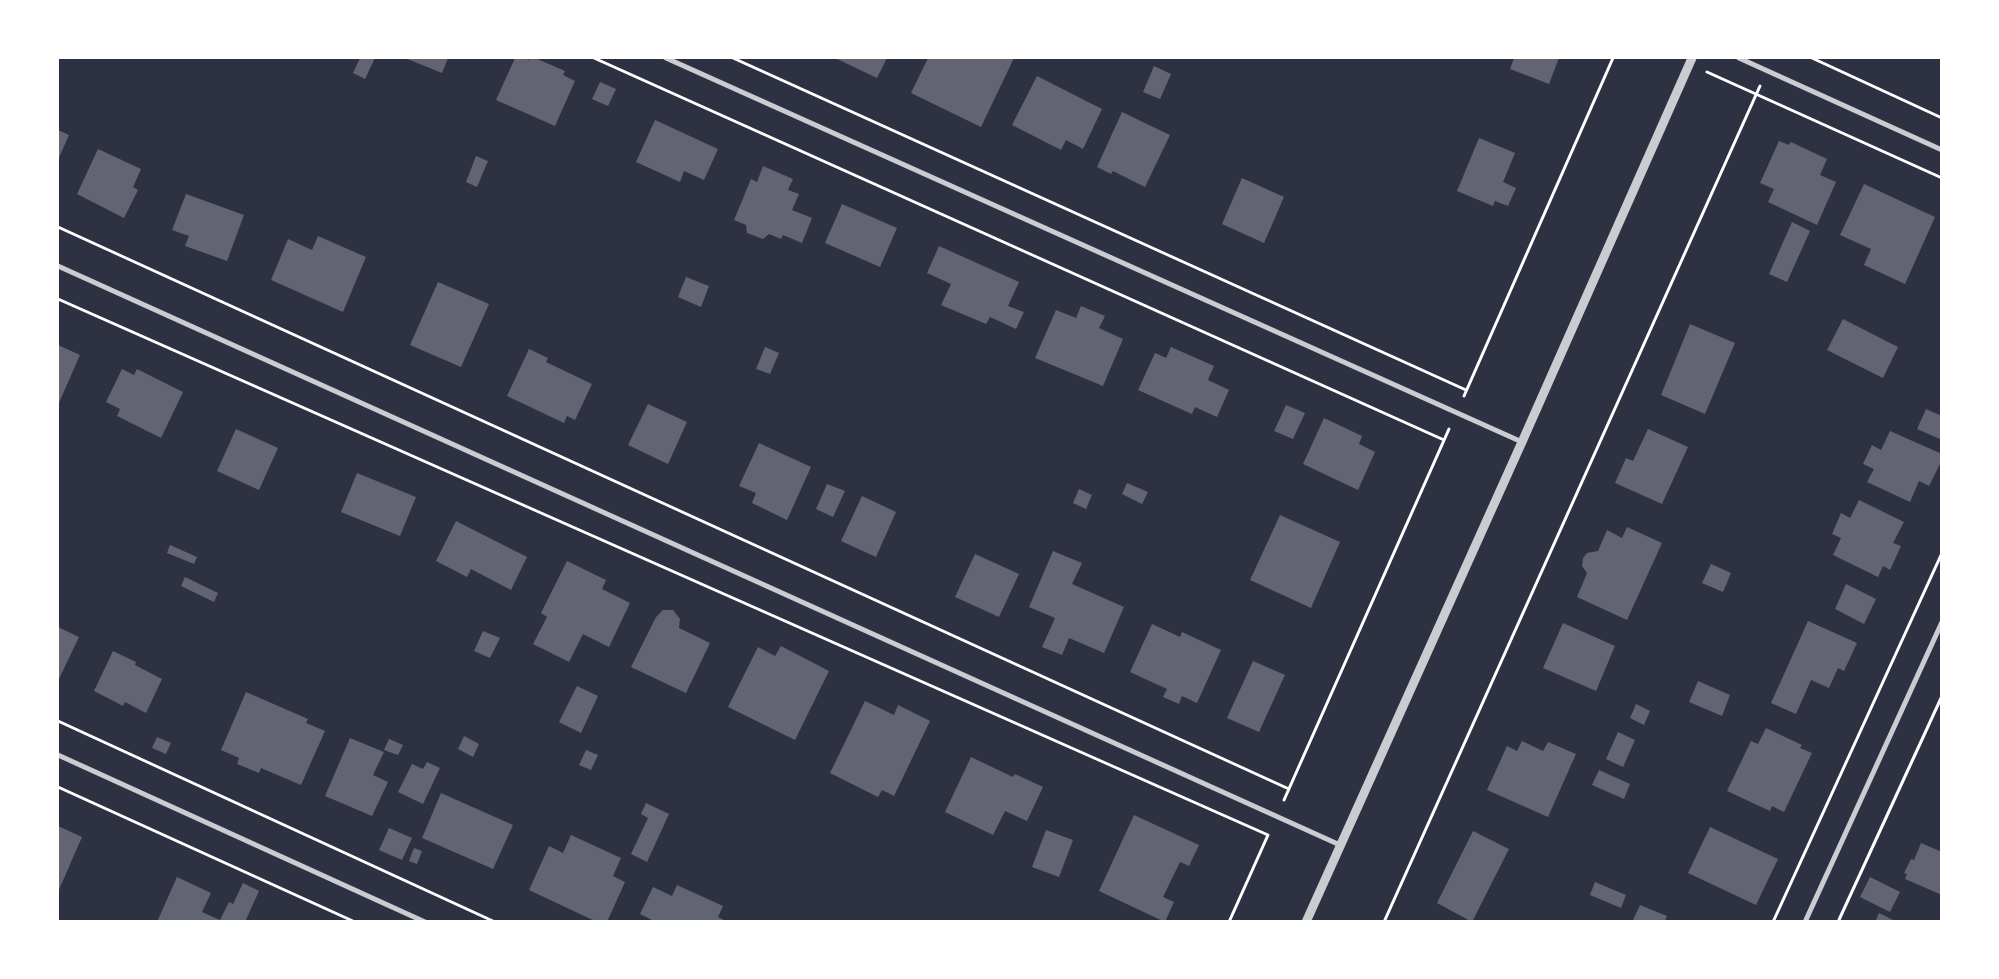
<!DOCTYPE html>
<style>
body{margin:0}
#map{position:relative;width:1999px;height:979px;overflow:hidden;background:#2d3142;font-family:"Libre Baskerville",serif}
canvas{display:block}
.frame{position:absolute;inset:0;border:59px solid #fff;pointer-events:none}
</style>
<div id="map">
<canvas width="1999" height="979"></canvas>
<div class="frame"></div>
</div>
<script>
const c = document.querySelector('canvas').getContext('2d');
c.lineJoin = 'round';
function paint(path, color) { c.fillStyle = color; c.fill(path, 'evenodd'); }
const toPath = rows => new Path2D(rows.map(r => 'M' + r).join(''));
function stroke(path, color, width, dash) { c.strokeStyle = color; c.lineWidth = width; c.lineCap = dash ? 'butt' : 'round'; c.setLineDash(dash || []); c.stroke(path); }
const building = toPath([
 [360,58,375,58,365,79,353,73],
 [405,58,448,58,442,73],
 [515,58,524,58,529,60,530,58,535,58,565,71,563,75,575,81,555,126,496,100],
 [835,58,887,58,877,78],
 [928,58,1014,58,981,127,911,93],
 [1514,58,1559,58,1549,84,1510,69],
 [1154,66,1171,74,1160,99,1143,92],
 [1037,76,1102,109,1083,149,1066,140,1061,150,1012,125],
 [600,82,616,89,608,106,592,99],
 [1122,112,1170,135,1145,187,1113,171,1111,174,1097,167],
 [655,120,718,149,704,180,684,171,680,182,636,162],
 [58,130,69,135,58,160],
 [1479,138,1515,153,1503,182,1516,188,1508,206,1495,201,1493,206,1457,191],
 [1779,141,1789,145,1791,142,1827,159,1820,175,1836,182,1817,225,1768,202,1774,189,1760,183],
 [98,149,141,169,133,187,138,190,124,218,77,194],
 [476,156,488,161,477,187,466,182],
 [763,166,793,179,788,190,799,194,792,210,812,218,802,243,783,235,781,239,769,234,763,239,747,233,746,225,734,220,751,179,757,182],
 [1242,178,1284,197,1264,243,1222,224],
 [1864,184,1935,217,1905,284,1864,265,1871,249,1840,235],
 [186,194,244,215,227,261,185,246,189,236,172,230],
 [842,204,897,228,880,267,825,243],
 [1792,222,1810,231,1787,282,1769,274],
 [318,236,366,257,343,312,271,280,288,239,312,250],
 [939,246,1019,282,1008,306,1024,312,1016,329,990,317,986,324,941,305,951,284,927,273],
 [686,277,709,286,701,307,678,297],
 [438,282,489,304,461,367,410,345],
 [1081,306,1105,316,1099,328,1123,339,1103,386,1035,358,1056,310,1076,318],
 [1843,319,1898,347,1883,378,1827,350],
 [1690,324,1735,343,1705,414,1661,395],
 [58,345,80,355,58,405],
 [765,347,779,353,770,374,756,369],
 [1171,347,1214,366,1208,380,1229,390,1217,417,1195,407,1192,414,1138,390,1155,353,1166,358],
 [529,349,548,358,546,362,592,384,575,420,567,416,564,423,507,396],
 [122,369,134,375,137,369,183,392,161,438,117,416,120,409,106,402],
 [648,404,687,422,668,464,628,445],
 [1286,405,1305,413,1293,439,1274,431],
 [1926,409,1942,416,1942,440,1917,429],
 [1324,418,1362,436,1359,444,1375,452,1358,490,1303,464],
 [236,429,278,448,259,490,217,471],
 [1648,429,1688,447,1662,504,1615,483,1626,458,1633,461],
 [1890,431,1942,454,1942,460,1929,486,1919,481,1910,502,1867,482,1874,469,1863,464,1872,445,1881,450],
 [759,443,811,467,787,520,752,503,756,493,739,486],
 [357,473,416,497,400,536,341,512],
 [1127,483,1148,492,1142,504,1122,494],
 [827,484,845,491,833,517,816,509],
 [1079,489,1092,495,1086,509,1073,503],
 [862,496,896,512,876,557,841,541],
 [1859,500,1904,522,1893,543,1901,546,1890,570,1883,566,1878,577,1833,555,1841,538,1832,534,1841,513,1850,518],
 [1280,515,1340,542,1311,608,1250,580],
 [456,521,527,557,511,590,471,569,467,577,436,561],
 [1627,527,1662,543,1627,620,1577,597,1587,573,1582,566,1583,558,1587,553,1598,551,1607,530,1622,538],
 [170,545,197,557,194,564,167,553],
 [1053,551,1082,563,1072,584,1124,607,1104,653,1069,638,1062,655,1042,647,1055,618,1029,607],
 [975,554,1019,574,999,617,955,597],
 [567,561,606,580,602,589,630,603,609,647,583,634,569,662,533,644,547,617,541,613],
 [1711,564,1731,573,1723,592,1702,583],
 [185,577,218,593,214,602,181,586],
 [1846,584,1876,599,1864,624,1835,609],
 [663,610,673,610,680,619,679,628,710,643,686,693,631,667,656,617],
 [1808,621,1857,643,1844,671,1838,668,1829,688,1811,680,1796,714,1771,703],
 [1563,623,1615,646,1596,691,1543,668],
 [1152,624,1180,637,1182,632,1221,650,1197,703,1182,696,1179,704,1163,697,1167,689,1130,672],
 [58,627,79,637,58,681],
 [483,631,500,638,490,658,474,651],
 [781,646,829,671,795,740,728,707,758,647,775,656],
 [113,651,136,662,135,665,162,679,146,713,125,702,123,706,94,691],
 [1253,661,1285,675,1259,732,1227,718],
 [1698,681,1730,695,1722,716,1689,702],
 [577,686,598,696,581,733,559,722],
 [246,692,308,719,306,723,325,731,301,785,261,768,259,773,237,764,239,758,221,750],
 [865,701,894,715,898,705,930,721,894,796,882,790,878,797,830,773],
 [1636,704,1650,711,1644,725,1630,718],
 [1766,728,1802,745,1800,748,1812,753,1784,812,1772,806,1770,811,1727,791,1751,741,1758,744],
 [1618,732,1635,740,1623,767,1606,759],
 [464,736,479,744,473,757,458,749],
 [157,737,171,743,166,754,152,748],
 [350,738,384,752,373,775,388,782,372,816,325,796],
 [389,739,403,745,398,755,384,750],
 [1522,741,1543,751,1548,742,1576,754,1548,817,1487,790,1507,746,1517,751],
 [586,750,598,755,591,770,579,765],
 [971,757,1013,777,1015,774,1043,787,1027,821,1005,811,993,835,945,812],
 [427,762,440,768,423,804,398,792,412,764,423,769],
 [1599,770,1630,784,1624,799,1592,785],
 [441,793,513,825,493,869,422,838],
 [646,803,669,814,647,862,631,854,648,818,641,814],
 [1134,815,1199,845,1189,866,1180,862,1163,897,1174,902,1165,922,1099,891],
 [58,826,82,837,58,892],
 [1710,827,1778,859,1756,905,1688,873],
 [389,828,412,838,402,860,379,850],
 [1046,830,1073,840,1059,877,1032,867],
 [1473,831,1509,849,1472,922,1437,903],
 [571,835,621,858,613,876,625,882,607,922,597,922,529,890,549,846,563,853],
 [1921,843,1942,852,1942,895,1905,879,1907,874,1904,873,1911,859,1914,860],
 [414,848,422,851,417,864,409,861],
 [177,877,211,893,202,912,220,920,229,902,233,904,243,883,259,891,245,922,157,922],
 [1870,877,1900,892,1890,912,1860,897],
 [1595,882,1626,895,1621,908,1590,895],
 [677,885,723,906,718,917,728,922,656,922,640,914,653,887,672,896],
 [1640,905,1667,916,1664,922,1633,920],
 [1879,913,1897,922,1875,922]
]);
const path = toPath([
 [594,58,1444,440],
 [733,58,1466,390],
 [1812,58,1942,118],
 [1707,72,1942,178],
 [58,227,1289,789],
 [58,299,1268,835],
 [1464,396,1613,58],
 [58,721,495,922],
 [58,787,355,922],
 [1284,800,1449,429],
 [1229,922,1268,835],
 [1384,922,1760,86],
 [1773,922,1942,553],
 [1838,922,1942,696]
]);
const minor = toPath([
 [666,58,1522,442],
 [1739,58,1942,150],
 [58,266,1340,845],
 [58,755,425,922],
 [1805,922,1942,622]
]);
const tertiary = toPath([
 [1306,922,1522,442,1692,58]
]);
paint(building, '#626471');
stroke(path, '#fff', 3);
stroke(minor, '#caccd0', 5);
stroke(tertiary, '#caccd0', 9);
</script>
